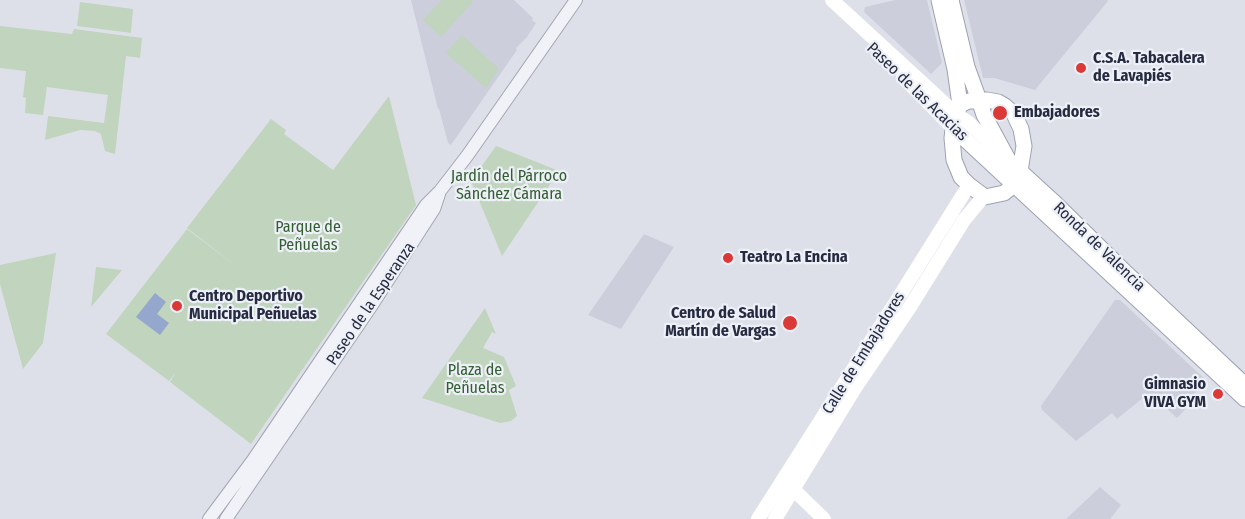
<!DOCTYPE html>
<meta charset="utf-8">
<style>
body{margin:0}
canvas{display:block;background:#dee0e9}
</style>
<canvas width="1245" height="519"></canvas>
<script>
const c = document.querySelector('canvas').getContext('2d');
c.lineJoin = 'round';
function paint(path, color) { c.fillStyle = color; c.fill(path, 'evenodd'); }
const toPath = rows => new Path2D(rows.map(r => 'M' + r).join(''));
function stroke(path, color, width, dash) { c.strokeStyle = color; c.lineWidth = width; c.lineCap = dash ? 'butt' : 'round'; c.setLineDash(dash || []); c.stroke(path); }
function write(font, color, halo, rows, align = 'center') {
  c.font = font + ' "Fira Sans Condensed",sans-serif'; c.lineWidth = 4.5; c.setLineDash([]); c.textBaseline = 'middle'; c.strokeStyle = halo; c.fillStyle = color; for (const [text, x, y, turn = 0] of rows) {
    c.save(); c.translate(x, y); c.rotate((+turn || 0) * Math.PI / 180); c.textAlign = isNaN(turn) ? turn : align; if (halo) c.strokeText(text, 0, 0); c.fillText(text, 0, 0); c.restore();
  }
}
const built = toPath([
 [411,0,514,0,533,18,532,20,536,23,527,37,516,48,517,50,451,145,448,143,439,109,438,109],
 [895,0,927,0,942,63,931,74,864,12,865,7],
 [964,0,1107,0,1108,1,1035,90,994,78,983,78],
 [644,234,674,247,621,329,588,315],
 [1115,300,1120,300,1207,381,1195,393,1198,396,1177,418,1149,393,1117,419,1112,413,1076,441,1042,410,1041,406],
 [1100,487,1121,505,1110,519,1066,519]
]);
const green = toPath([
 [442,0,472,0,473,2,441,37,423,20],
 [80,2,133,9,131,33,77,26],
 [0,26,72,34,74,29,142,38,140,58,126,56,115,154,105,151,101,134,95,131,80,130,45,140,48,116,104,123,108,95,47,87,43,115,25,113,26,98,23,97,26,71,0,68],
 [462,35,499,69,486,88,446,53],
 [389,96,416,205,251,444,170,382,176,372,169,381,106,334,187,229,245,273,187,228,271,119,286,130,284,134,333,170],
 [496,146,559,171,502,256,471,181],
 [56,253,43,343,23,369,0,284,0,265],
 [96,267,122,270,91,307],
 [485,308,496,334,492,332,483,348,504,357,516,386,509,390,517,416,511,421,500,423,422,398]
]);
const water = toPath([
 [155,293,166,302,157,314,169,323,160,335,136,317]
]);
const tertiary = toPath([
 [209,519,253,460,426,205,440,191,467,156,576,0],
 [226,519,372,305,434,209,439,194]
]);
const secondary = toPath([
 [832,0,956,114,969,123,1005,158],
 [903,77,953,128],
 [794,490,824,519],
 [758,519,899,297,969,185],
 [775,519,855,388,910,307,964,220,984,196]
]);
const primary = toPath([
 [939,0,955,69,960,105],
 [951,0,967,67,979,100,984,115,1009,161,1056,204,1123,270,1245,385],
 [987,100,998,102,1005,106,1014,114,1021,129,1024,146,1020,171,1014,185,1004,193,985,197,969,185,961,177,954,160,952,138,954,121,960,105,969,101,987,100],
 [953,128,1245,399]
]);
const markers = [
 [1081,68,6,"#da3937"],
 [1000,113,8,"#da3937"],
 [728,258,6,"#da3937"],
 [177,306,6,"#da3937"],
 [790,323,8,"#da3937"],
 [1218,394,6,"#da3937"]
];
const poiNames = [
 ["C.S.A. Tabacalera",1093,59],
 ["de Lavapiés",1093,77],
 ["Embajadores",1014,113],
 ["Teatro La Encina",740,258],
 ["Centro Deportivo",189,297],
 ["Municipal Peñuelas",189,315],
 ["Centro de Salud",776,314,"right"],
 ["Martín de Vargas",776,332,"right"],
 ["Gimnasio",1206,385,"right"],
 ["VIVA GYM",1206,403,"right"]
];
const streetNames = [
 ["Paseo de las Acacias",917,92,44],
 ["Ronda de Valencia",1099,247,44],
 ["Paseo de la Esperanza",371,304,-56],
 ["Calle de Embajadores",864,353,-58]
];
const parkNames = [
 ["Jardín del Párroco",509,177],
 ["Sánchez Cámara",509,195],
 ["Parque de",308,228],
 ["Peñuelas",308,246],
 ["Plaza de",475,371],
 ["Peñuelas",475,389]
];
paint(built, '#cccfdb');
paint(green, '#c0d4be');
paint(water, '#95a7cc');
stroke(tertiary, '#a3a6b3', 14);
stroke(primary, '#9ca2b6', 17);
stroke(tertiary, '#f1f2f7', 12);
stroke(secondary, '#fff', 14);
stroke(primary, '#fff', 15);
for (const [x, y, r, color] of markers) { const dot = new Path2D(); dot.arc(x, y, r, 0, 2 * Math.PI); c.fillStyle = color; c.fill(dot); stroke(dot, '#edf0f6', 2); }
write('bold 16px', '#262b41', '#edf0f6', poiNames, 'left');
write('16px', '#262b41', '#edf0f6', streetNames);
write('16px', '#335e32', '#edf0f6', parkNames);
</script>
